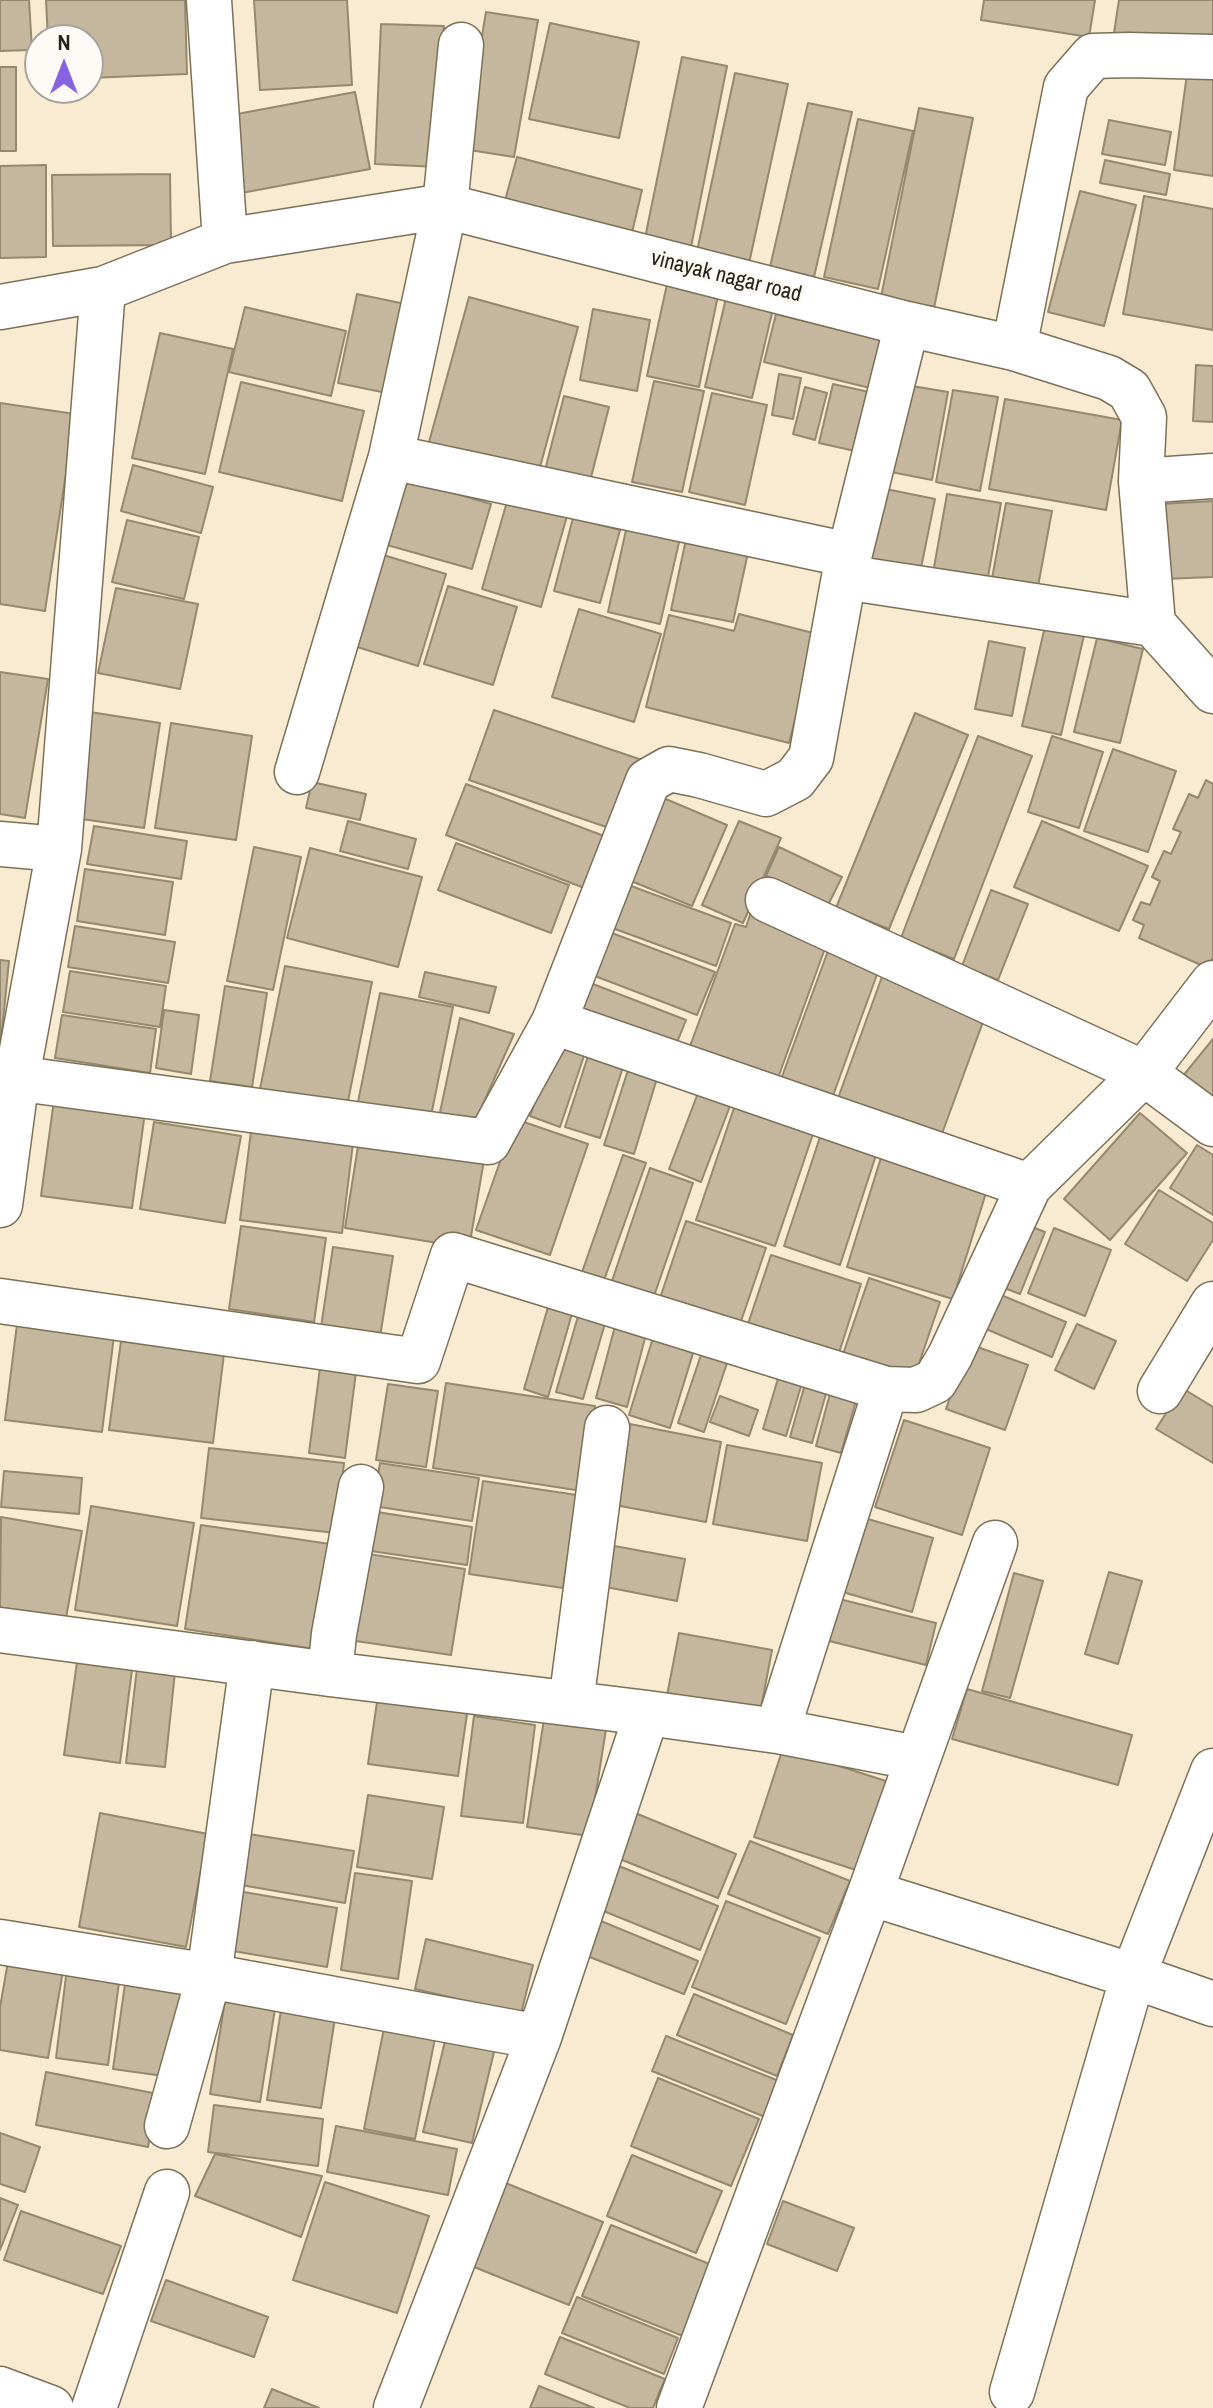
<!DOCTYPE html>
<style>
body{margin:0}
#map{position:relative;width:1213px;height:2408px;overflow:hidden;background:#f9ebd1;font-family:"Archivo Narrow",sans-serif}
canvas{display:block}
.north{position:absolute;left:24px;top:24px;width:80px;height:80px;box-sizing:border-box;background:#fdfaf5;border:2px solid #a8a49d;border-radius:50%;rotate:0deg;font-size:22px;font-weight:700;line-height:32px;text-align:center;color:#282319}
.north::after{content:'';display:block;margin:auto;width:28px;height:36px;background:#8764df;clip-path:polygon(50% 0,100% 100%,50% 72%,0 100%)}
</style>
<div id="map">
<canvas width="1213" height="2408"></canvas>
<div class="north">N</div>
</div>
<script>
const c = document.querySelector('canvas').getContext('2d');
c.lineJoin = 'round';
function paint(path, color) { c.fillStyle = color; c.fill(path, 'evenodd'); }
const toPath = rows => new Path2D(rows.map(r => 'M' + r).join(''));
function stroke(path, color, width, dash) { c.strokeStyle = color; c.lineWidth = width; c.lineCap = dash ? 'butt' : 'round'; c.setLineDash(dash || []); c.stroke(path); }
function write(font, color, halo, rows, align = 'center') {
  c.font = font + ' "Archivo Narrow",sans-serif'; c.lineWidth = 6; c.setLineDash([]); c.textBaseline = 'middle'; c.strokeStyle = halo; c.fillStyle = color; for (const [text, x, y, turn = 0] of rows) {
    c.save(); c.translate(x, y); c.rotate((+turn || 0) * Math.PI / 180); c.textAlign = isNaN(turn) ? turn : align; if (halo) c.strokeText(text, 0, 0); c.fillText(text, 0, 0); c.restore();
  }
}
const building = toPath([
 [0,0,29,0,32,50,0,51,0,0],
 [46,0,185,0,187,74,88,78,88,40,48,40,46,0],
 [254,0,347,0,352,85,260,90,254,0],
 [984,0,1095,0,1089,37,981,20,984,0],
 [1119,0,1213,0,1213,46,1114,33,1119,0],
 [486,12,538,20,514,157,463,149,486,12],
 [550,23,639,42,619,138,529,119,550,23],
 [381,24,444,26,438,167,375,164,381,24],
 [682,57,727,66,690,252,644,243,682,57],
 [1189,59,1213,62,1213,176,1174,170,1189,59],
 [0,67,16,67,16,151,0,151,0,67],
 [735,73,788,84,748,268,696,256,735,73],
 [355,92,370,169,236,194,221,117,355,92],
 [808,103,852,112,814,277,770,267,808,103],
 [919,108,973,118,934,308,881,297,919,108],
 [858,119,913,131,878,289,824,277,858,119],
 [1109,120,1171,132,1165,165,1102,154,1109,120],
 [517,157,642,190,631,237,504,204,517,157],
 [1105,160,1170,174,1166,195,1100,183,1105,160],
 [46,165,46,257,0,258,0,166,46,165],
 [170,174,171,245,53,246,52,175,170,174],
 [1080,191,1136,205,1104,326,1048,312,1080,191],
 [1144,196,1213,209,1213,330,1123,314,1144,196],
 [669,275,720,286,699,387,647,376,669,275],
 [357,294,420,307,401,396,338,383,357,294],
 [469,297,578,327,536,482,426,453,469,297],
 [726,298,773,309,752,398,705,387,726,298],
 [245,307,346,331,331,396,229,372,245,307],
 [593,309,650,320,637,391,580,380,593,309],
 [776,314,889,342,878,390,764,362,776,314],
 [160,333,233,349,205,474,132,458,160,333],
 [1196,365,1213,366,1213,422,1193,421,1196,365],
 [779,374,801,378,793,419,772,415,779,374],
 [654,381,704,391,682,492,632,482,654,381],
 [241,382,364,411,342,501,219,472,241,382],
 [833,384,869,392,855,451,819,443,833,384],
 [906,385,948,392,932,480,891,472,906,385],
 [805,387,827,393,815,440,793,434,805,387],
 [953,390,998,397,980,491,936,482,953,390],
 [712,393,767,405,745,505,689,492,712,393],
 [564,396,609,407,587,493,542,482,564,396],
 [1005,399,1122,420,1106,510,989,489,1005,399],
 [0,403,75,414,45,611,0,604,0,403],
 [133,465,213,487,201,533,121,511,133,465],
 [399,477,491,504,472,569,380,543,399,477],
 [881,488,935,499,919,578,865,568,881,488],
 [947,494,1001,503,986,588,932,579,947,494],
 [508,498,567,516,541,607,482,589,508,498],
 [1213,501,1213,577,1163,579,1160,504,1213,501],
 [1006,503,1052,511,1036,597,990,589,1006,503],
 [573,518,620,530,600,603,554,591,573,518],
 [127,520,199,537,184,599,112,582,127,520],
 [628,521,681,534,660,624,608,612,628,521],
 [688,530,750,543,733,622,671,610,688,530],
 [380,554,446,574,418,666,351,645,380,554],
 [448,586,517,607,493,685,424,664,448,586],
 [116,588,198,604,180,689,98,673,116,588],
 [579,609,661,634,634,722,552,697,579,609],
 [739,614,817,634,789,743,646,707,669,615,734,631,739,614],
 [1046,622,1085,631,1061,735,1022,726,1046,622],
 [1097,638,1143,649,1120,743,1074,732,1097,638],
 [989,641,1025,648,1012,716,975,709,989,641],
 [0,672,48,679,25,818,0,814,0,672],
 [494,710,642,760,618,831,469,780,494,710],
 [90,712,160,723,144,828,75,818,90,712],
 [915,713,968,735,889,929,836,908,915,713],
 [171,723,252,736,236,840,155,828,171,723],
 [978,736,1032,756,954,959,901,938,978,736],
 [1052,736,1103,752,1079,828,1028,812,1052,736],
 [1113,749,1176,771,1148,852,1084,831,1113,749],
 [1206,780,1213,784,1213,957,1208,968,1139,938,1144,925,1133,920,1141,902,1150,905,1160,881,1152,877,1164,851,1171,854,1181,832,1173,829,1189,794,1198,798,1206,780],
 [312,782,366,794,360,820,306,808,312,782],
 [466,784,620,842,600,894,446,835,466,784],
 [654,794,727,825,692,906,619,876,654,794],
 [348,821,416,839,408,869,340,851,348,821],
 [739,821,781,838,743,923,702,905,739,821],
 [1042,821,1148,866,1119,931,1014,887,1042,821],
 [94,826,187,841,181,879,87,864,94,826],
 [456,843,569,885,551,933,438,890,456,843],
 [254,847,301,857,273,990,227,981,254,847],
 [779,847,842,877,828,905,766,876,779,847],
 [310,848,422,877,398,967,287,938,310,848],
 [85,869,173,882,165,935,77,921,85,869],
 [623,883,731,923,716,966,607,926,623,883],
 [991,890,1028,904,998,980,962,966,991,890],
 [751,912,828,940,774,1089,686,1057,735,924,746,927,751,912],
 [75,926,175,942,168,983,68,967,75,926],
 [604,930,715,972,697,1015,587,973,604,930],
 [832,940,883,958,831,1101,780,1082,832,940],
 [0,960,9,961,0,1051,0,960],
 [285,966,372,982,347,1106,260,1089,285,966],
 [70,971,166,986,160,1027,63,1012,70,971],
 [425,972,496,987,489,1013,419,997,425,972],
 [883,974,987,1011,940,1139,837,1101,883,974],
 [580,979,686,1020,672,1055,566,1014,580,979],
 [225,986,267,993,252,1087,210,1081,225,986],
 [380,993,453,1007,430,1121,357,1107,380,993],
 [164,1010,199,1015,191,1074,156,1068,164,1010],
 [62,1015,156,1029,150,1073,55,1058,62,1015],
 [460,1018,514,1034,476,1120,439,1117,460,1018],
 [1213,1039,1213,1110,1178,1082,1213,1039],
 [555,1044,585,1053,560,1127,530,1116,555,1044],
 [589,1053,624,1064,600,1138,565,1127,589,1053],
 [629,1067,658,1075,634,1154,604,1145,629,1067],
 [698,1093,730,1106,701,1182,669,1169,698,1093],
 [54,1100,145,1112,132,1208,41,1196,54,1100],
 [735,1105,814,1131,775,1246,696,1220,735,1105],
 [1140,1113,1187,1153,1110,1240,1064,1199,1140,1113],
 [515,1119,588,1144,550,1255,476,1230,515,1119],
 [154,1122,241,1136,225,1223,140,1209,154,1122],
 [252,1123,354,1135,342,1233,240,1220,252,1123],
 [823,1128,879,1146,840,1265,784,1246,823,1128],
 [359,1140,484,1160,469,1248,345,1228,359,1140],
 [1197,1145,1213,1155,1213,1215,1170,1188,1197,1145],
 [884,1148,990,1180,953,1299,847,1267,884,1148],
 [623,1155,646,1163,603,1283,581,1275,623,1155],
 [650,1168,693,1183,653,1299,611,1284,650,1168],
 [1159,1190,1213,1223,1213,1240,1187,1281,1125,1244,1159,1190],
 [686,1221,766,1248,739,1327,659,1301,686,1221],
 [1020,1222,1045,1232,1020,1294,994,1284,1020,1222],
 [241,1226,326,1238,314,1322,229,1309,241,1226],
 [1054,1228,1111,1250,1085,1316,1028,1293,1054,1228],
 [333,1247,393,1256,380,1337,321,1327,333,1247],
 [771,1255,861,1284,838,1356,747,1327,771,1255],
 [869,1278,940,1302,913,1381,842,1357,869,1278],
 [1001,1295,1066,1322,1052,1357,986,1329,1001,1295],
 [551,1297,575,1303,548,1397,524,1389,551,1297],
 [581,1306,608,1313,583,1399,556,1392,581,1306],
 [619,1311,650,1319,627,1407,596,1398,619,1311],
 [17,1324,114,1336,102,1432,5,1420,17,1324],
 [1077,1324,1116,1341,1094,1389,1055,1370,1077,1324],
 [657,1325,698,1337,670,1428,629,1415,657,1325],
 [121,1341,224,1354,213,1443,109,1430,121,1341],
 [969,1344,1028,1365,1005,1430,946,1409,969,1344],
 [704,1346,730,1354,704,1432,678,1423,704,1346],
 [321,1360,357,1364,345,1458,309,1453,321,1360],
 [782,1365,805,1373,786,1436,763,1429,782,1365],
 [807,1377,829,1383,812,1443,790,1437,807,1377],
 [446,1383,595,1406,582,1491,433,1468,446,1383],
 [388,1384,438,1391,426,1467,376,1460,388,1384],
 [832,1386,858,1394,841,1453,816,1446,832,1386],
 [1182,1388,1213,1407,1213,1463,1156,1429,1182,1388],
 [720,1396,758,1410,749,1436,710,1422,720,1396],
 [904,1420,990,1448,962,1535,875,1507,904,1420],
 [630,1424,721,1442,706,1522,615,1505,630,1424],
 [727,1445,822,1463,807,1541,713,1524,727,1445],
 [209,1448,344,1463,336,1533,201,1518,209,1448],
 [380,1463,479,1478,472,1521,373,1506,380,1463],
 [4,1471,82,1478,79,1514,1,1507,4,1471],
 [483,1481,577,1495,563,1588,469,1574,483,1481],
 [91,1506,194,1523,177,1626,75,1610,91,1506],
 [371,1511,472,1527,467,1565,364,1550,371,1511],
 [1,1517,82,1531,65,1623,0,1611,1,1517],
 [861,1517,933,1538,912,1612,839,1591,861,1517],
 [201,1525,330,1544,314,1649,185,1629,201,1525],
 [609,1545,685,1559,677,1601,601,1586,609,1545],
 [362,1553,465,1569,451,1655,349,1640,362,1553],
 [1109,1572,1142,1581,1118,1664,1085,1654,1109,1572],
 [1014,1573,1043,1581,1010,1698,982,1691,1014,1573],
 [831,1597,936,1623,926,1665,821,1639,831,1597],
 [679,1633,772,1650,759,1719,666,1701,679,1633],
 [78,1655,133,1662,120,1763,64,1755,78,1655],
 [137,1668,175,1672,165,1767,126,1763,137,1668],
 [967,1689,1132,1735,1118,1785,952,1739,967,1689],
 [378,1695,468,1707,458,1776,368,1764,378,1695],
 [545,1713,607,1723,589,1836,527,1827,545,1713],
 [474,1716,535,1725,523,1823,461,1816,474,1716],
 [783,1748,889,1782,859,1871,754,1837,783,1748],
 [368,1795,444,1807,432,1879,357,1867,368,1795],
 [100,1813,208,1834,186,1947,79,1927,100,1813],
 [635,1813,736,1854,718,1898,617,1858,635,1813],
 [249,1834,354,1851,345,1903,241,1885,249,1834],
 [750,1841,850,1881,828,1934,728,1894,750,1841],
 [614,1864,718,1906,700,1950,596,1908,614,1864],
 [355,1873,412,1881,398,1979,341,1970,355,1873],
 [238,1891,337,1908,327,1967,227,1950,238,1891],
 [726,1901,820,1938,786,2024,692,1987,726,1901],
 [596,1919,698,1961,684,1994,582,1954,596,1919],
 [426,1939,533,1965,521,2014,415,1989,426,1939],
 [9,1956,64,1965,48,2058,0,2050,0,2007,9,1956],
 [67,1968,120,1975,108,2065,56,2058,67,1968],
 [126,1977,183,1985,171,2077,113,2069,126,1977],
 [694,1994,793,2035,777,2076,677,2035,694,1994],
 [225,2001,275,2009,260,2102,210,2094,225,2001],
 [281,2010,335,2018,321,2108,267,2100,281,2010],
 [387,2013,438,2023,415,2139,364,2129,387,2013],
 [666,2036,784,2083,770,2119,652,2071,666,2036],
 [446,2037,495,2048,472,2143,423,2132,446,2037],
 [46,2072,158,2094,148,2147,36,2125,46,2072],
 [658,2078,759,2119,731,2186,631,2146,658,2078],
 [214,2105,323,2119,318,2166,208,2152,214,2105],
 [336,2126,457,2149,448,2195,327,2172,336,2126],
 [0,2133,40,2147,25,2192,0,2184,0,2133],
 [215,2154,322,2176,301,2237,195,2196,215,2154],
 [632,2155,722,2191,696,2253,607,2216,632,2155],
 [498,2180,603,2222,569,2305,464,2263,498,2180],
 [325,2182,429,2216,397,2313,293,2280,325,2182],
 [0,2198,18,2205,0,2250,0,2198],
 [783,2201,854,2228,837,2271,767,2244,783,2201],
 [21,2211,121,2246,103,2294,4,2260,21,2211],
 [611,2225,712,2265,683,2336,582,2296,611,2225],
 [166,2280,268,2317,254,2357,151,2321,166,2280],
 [577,2297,678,2338,664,2374,562,2333,577,2297],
 [560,2337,665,2379,653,2408,630,2408,545,2374,560,2337],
 [539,2386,594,2408,530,2408,539,2386],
 [272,2389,319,2408,264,2408,272,2389]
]);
const minor = toPath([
 [209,0,225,241],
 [0,307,103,289,225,241,445,206,907,324,1014,348,1109,378,1129,390,1144,417,1141,481,1153,624,1213,691],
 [1014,348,1066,87,1093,56,1129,55,1213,57],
 [391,457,849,555],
 [1141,481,1213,476],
 [844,577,1153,624],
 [297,772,391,457,445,206,461,45],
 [0,844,59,849],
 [768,900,1144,1073,1213,1124],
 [554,1022,1029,1186],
 [0,1076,488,1142,554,1022,648,781,669,769,699,775,766,794,795,779,811,758,844,577,907,324],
 [0,1205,17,1077,59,849,103,289],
 [0,1301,418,1361,453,1255,886,1389],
 [1160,1391,1213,1304],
 [0,1630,330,1674,647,1713,777,1731,917,1758],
 [330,1674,334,1634,361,1487],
 [571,1703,607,1428],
 [777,1731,886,1389,916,1390,935,1381,950,1356,1029,1186,1144,1073,1213,983],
 [870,1893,1133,1976,1213,2004],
 [0,1942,209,1976,539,2037],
 [167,2126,209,1976,252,1663],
 [0,2389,51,2408],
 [1012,2392,1133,1976,1213,1771],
 [94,2408,167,2192],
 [396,2408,539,2037,647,1713],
 [679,2408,870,1893,995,1543]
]);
const streetNames = [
 ["vinayak nagar road",726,277,14]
];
paint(building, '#c5b79e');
stroke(building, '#94886f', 2);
stroke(minor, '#7c7058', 47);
stroke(minor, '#fff', 44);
write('22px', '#282319', '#fdfaf5', streetNames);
</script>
